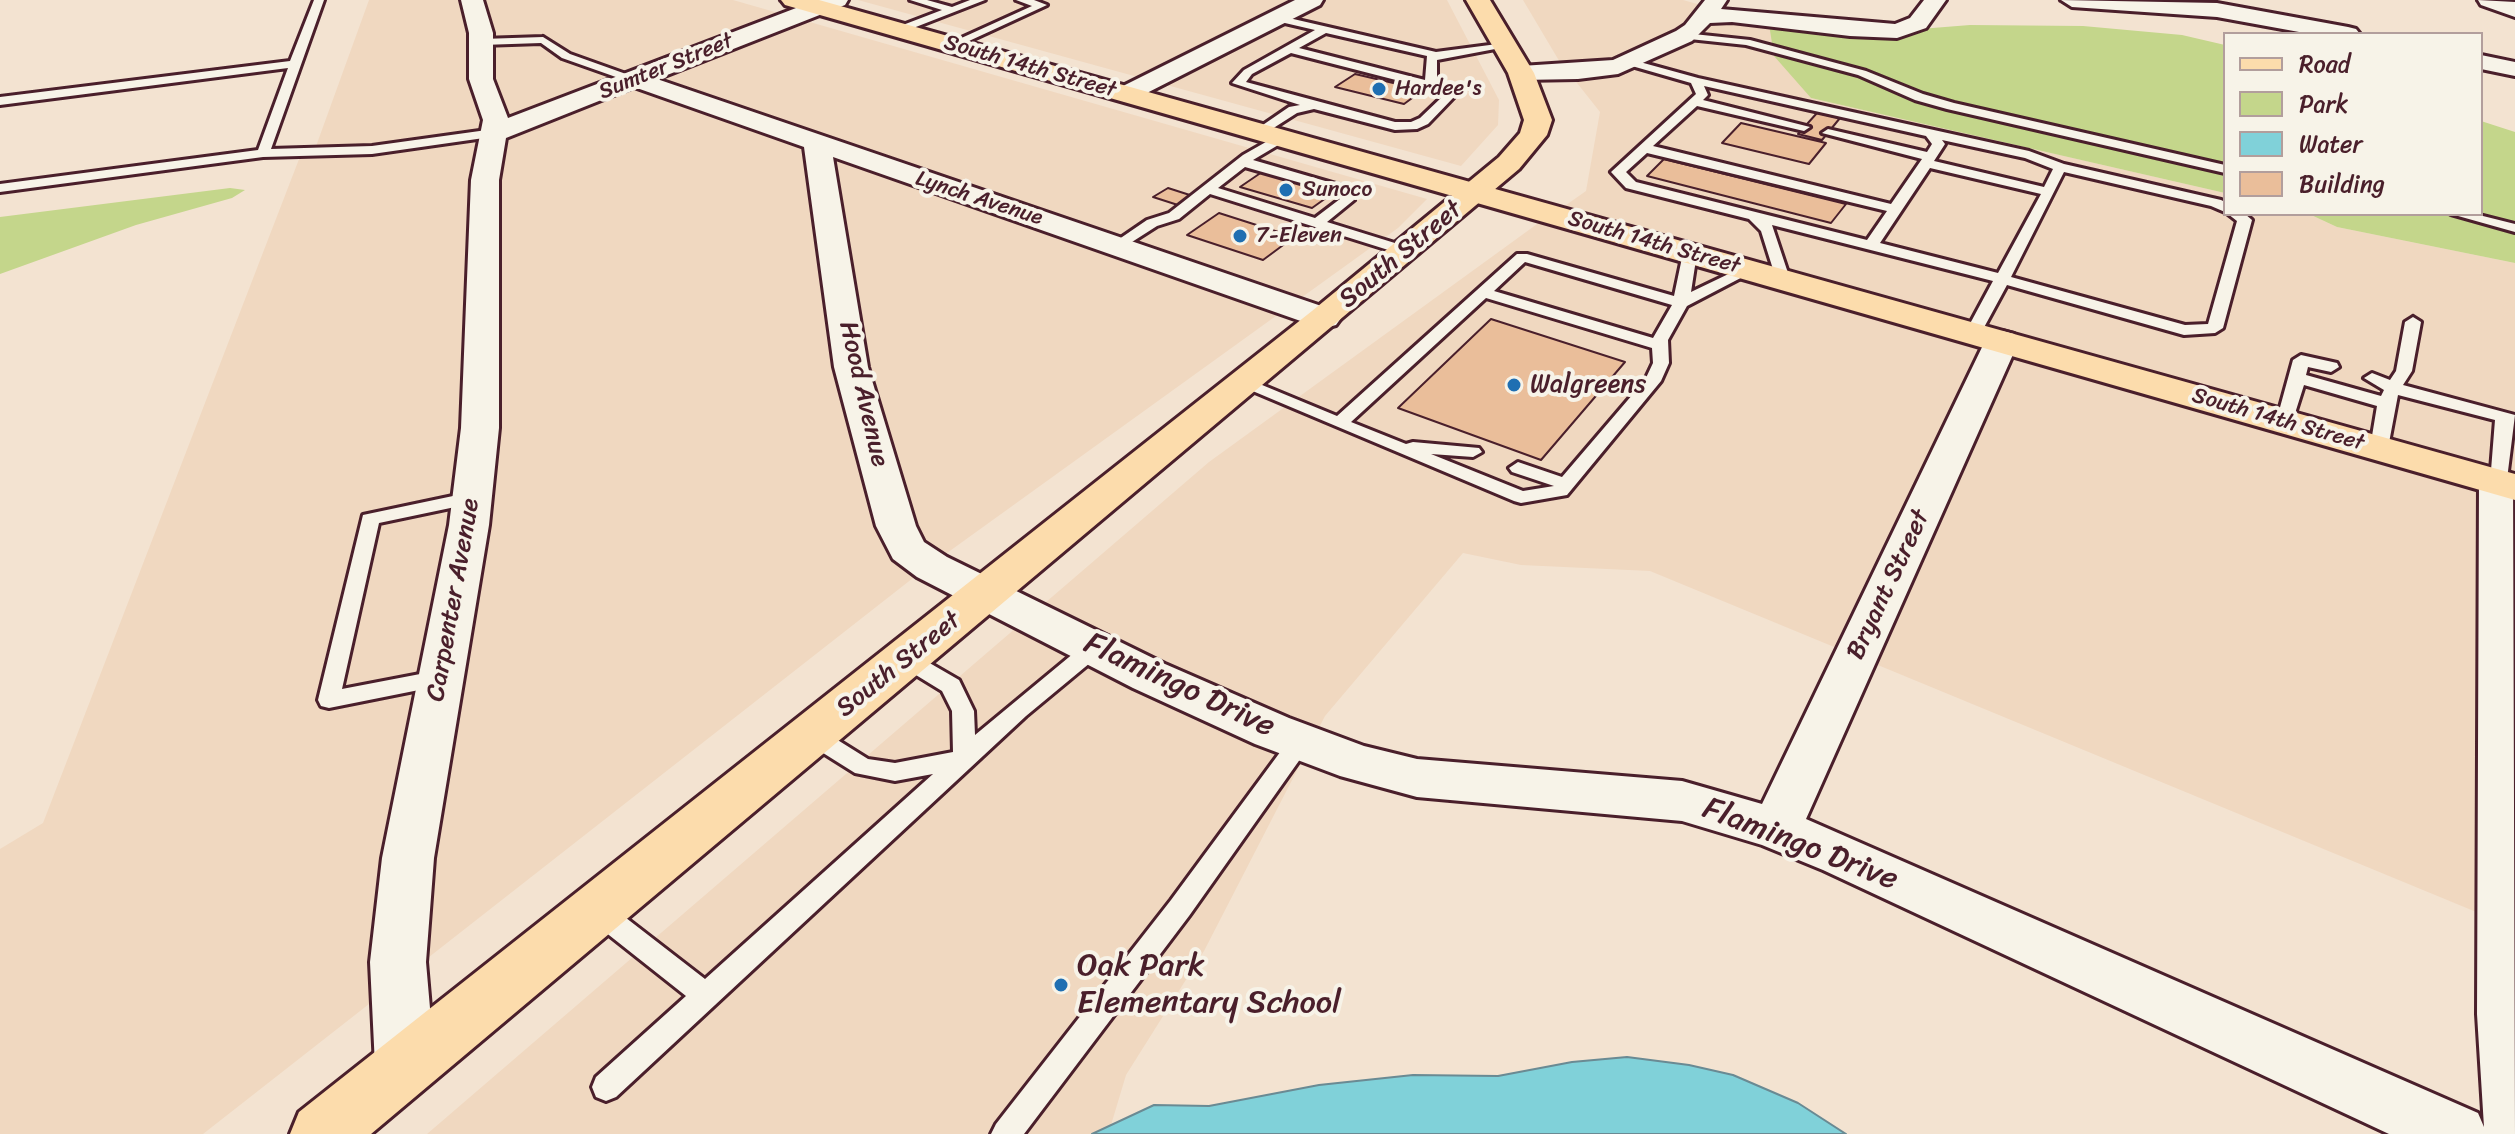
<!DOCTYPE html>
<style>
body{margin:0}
#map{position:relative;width:2515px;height:1134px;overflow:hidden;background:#f3e3d1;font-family:Sriracha,sans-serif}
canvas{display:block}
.legend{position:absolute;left:2223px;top:32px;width:260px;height:184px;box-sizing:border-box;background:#f7f3e8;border:2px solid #b29e9c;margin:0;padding:10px 14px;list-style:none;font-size:24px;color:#4a1f2b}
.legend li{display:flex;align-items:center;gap:16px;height:40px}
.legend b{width:40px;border:2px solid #b29e9c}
</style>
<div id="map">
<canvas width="2515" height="1134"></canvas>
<ul class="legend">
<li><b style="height:10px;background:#fcdcac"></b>Road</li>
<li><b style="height:22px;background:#c4d68b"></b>Park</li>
<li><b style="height:22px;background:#80d1d9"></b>Water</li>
<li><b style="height:22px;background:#eabe9a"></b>Building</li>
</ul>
</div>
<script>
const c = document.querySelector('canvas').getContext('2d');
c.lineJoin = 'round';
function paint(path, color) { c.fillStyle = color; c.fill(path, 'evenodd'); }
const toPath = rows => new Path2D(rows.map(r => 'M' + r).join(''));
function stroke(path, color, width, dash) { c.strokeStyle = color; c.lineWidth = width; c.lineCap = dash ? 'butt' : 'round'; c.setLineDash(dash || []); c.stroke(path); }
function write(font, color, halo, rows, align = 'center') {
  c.font = font + ' Sriracha,sans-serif'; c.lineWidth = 8; c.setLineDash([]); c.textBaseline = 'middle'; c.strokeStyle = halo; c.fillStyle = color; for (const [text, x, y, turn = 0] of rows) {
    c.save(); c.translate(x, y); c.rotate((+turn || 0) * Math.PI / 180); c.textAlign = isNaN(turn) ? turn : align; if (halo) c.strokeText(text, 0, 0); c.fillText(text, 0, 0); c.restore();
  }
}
const built = toPath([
 [369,0,733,0,1427,199,1398,228,922,571,203,1134,0,1134,0,849,43,823,301,154,315,149],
 [858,0,1447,0,1499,100,1498,125,1461,166],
 [1523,0,1683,0,1769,24,1812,98,2225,193,2225,214,2309,214,2337,227,2515,263,2515,478,1559,210,1586,191,1600,112,1558,59],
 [1544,219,2515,496,2515,928,1650,571,1521,565,1463,553,1325,716,1204,951,1126,1075,1111,1125,1092,1134,427,1134,1209,462]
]);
const green = toPath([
 [1769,24,1920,29,1970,25,2083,26,2182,35,2225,45,2225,193,1811,98,1774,56],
 [2481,121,2515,132,2515,263,2337,227,2309,214,2481,214],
 [230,188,245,190,232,198,136,225,0,274,0,217]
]);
const water = toPath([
 [1627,1057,1689,1065,1733,1075,1798,1103,1846,1134,1092,1134,1154,1105,1209,1106,1319,1085,1413,1075,1498,1076,1572,1062,1627,1057]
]);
const building = toPath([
 [1355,74,1423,90,1404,104,1335,87,1355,74],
 [1817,113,1840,118,1822,140,1798,134,1817,113],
 [1741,123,1826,143,1809,164,1722,143,1741,123],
 [1664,159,1846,204,1831,223,1647,176,1664,159],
 [1262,172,1333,193,1312,208,1240,187,1262,172],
 [1168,188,1196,197,1181,206,1153,197,1168,188],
 [1219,213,1294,237,1263,260,1187,235,1219,213],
 [1491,319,1625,362,1541,460,1398,408,1491,319]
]);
const lane = toPath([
 [314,0,324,0,271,149,372,146,494,129,500,133,498,136,372,154,263,157,0,192,0,184,258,150,288,68,0,105,0,97,290,61,314,0],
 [910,0,927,0,952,7,970,0,985,0,903,32,895,32,895,28,942,10,910,0],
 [1016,0,1034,0,1047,5,956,47,946,45,1032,6,1016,0],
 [1276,15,1436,52,1505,43,1511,46,1437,60,1437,84,1447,87,1454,97,1428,124,1417,129,1395,130,1314,109,1297,113,1261,136,1255,132,1257,129,1289,107,1300,105,1232,83,1244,70,1315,30,1272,20,1272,16,1276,15],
 [1326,33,1427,56,1425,80,1299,48,1326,33],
 [1291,53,1423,87,1442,97,1420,118,1411,122,1395,122,1246,82,1252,74,1291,53],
 [1684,33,1750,40,1866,71,1923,94,1954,103,2225,165,2225,173,1947,109,1915,100,1858,75,1746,45,1680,38,1678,36,1684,33],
 [543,37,570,54,640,79,630,82,562,58,541,43,482,45,476,42,482,39,543,37],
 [1629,59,1698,78,2029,151,2064,164,2221,200,2225,202,2225,212,2211,206,2064,172,2011,277,2185,325,2208,324,2237,221,2228,214,2245,214,2252,220,2223,328,2215,333,2184,335,2007,285,1981,333,1973,338,1965,333,1993,281,1772,225,1790,279,1782,284,1777,282,1761,231,1749,219,1626,188,1611,172,1696,94,1691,83,1625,64,1623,62,1629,59],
 [1704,86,1926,136,1932,144,1927,152,1828,129,1822,133,1922,159,1891,204,1653,146,1697,106,1804,131,1810,127,1703,100,1708,95,1704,86],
 [1942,140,2025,158,2053,169,2044,187,1934,161,1945,144,1942,140],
 [1647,153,1887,211,1867,240,1636,182,1626,172,1647,153],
 [1930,168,2041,194,1998,273,1880,243,1930,168],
 [1280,134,1285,135,1285,141,1253,160,1346,187,1354,200,1327,222,1411,248,1411,254,1401,254,1210,194,1179,219,1157,226,1121,249,1111,249,1109,246,1147,220,1169,213,1243,155,1280,134],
 [1245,167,1336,193,1340,199,1315,218,1218,188,1245,167],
 [2451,214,2475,214,2515,224,2515,232,2451,214],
 [1690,249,1697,253,1691,292,1743,267,1753,267,1756,270,1687,306,1668,340,1669,363,1661,381,1567,495,1521,503,1514,501,1236,384,1244,379,1250,380,1337,416,1517,254,1527,254,1674,296,1683,253,1690,249],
 [1525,262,1672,305,1653,338,1494,291,1525,262],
 [1486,298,1652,348,1653,363,1645,380,1562,477,1518,462,1509,468,1512,472,1554,486,1523,491,1431,454,1473,457,1482,452,1479,448,1413,442,1406,444,1351,422,1486,298],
 [2413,317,2421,322,2412,371,2403,385,2515,415,2506,487,2492,487,2490,483,2495,420,2398,395,2388,448,2379,453,2370,448,2377,406,2304,385,2291,426,2279,426,2276,422,2293,360,2301,355,2337,363,2339,367,2331,372,2308,367,2306,375,2381,396,2384,390,2364,378,2372,373,2390,380,2396,371,2405,322,2413,317],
 [472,492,479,494,481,498,479,502,379,523,342,689,441,670,449,672,452,678,449,684,329,708,321,706,318,700,363,515,472,492],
 [1094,641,1102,643,1105,648,1102,653,1026,716,616,1097,606,1101,596,1097,592,1087,596,1077,686,996,590,920,586,912,590,904,599,901,608,904,705,979,933,774,895,781,855,773,804,741,801,735,804,729,812,726,820,729,868,759,895,763,953,752,952,711,942,691,898,664,895,659,898,654,914,654,959,680,974,711,975,735,1086,643,1094,641],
 [1300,733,1308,736,1311,742,1308,748,1189,916,1024,1134,991,1134,996,1124,1171,900,1292,736,1300,733]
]);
const street = toPath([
 [461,0,483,0,493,33,493,79,508,118,817,0,848,0,845,5,657,79,1336,311,1341,318,1336,325,1324,328,1312,325,833,157,868,367,916,526,924,542,947,557,1165,664,1289,718,1364,746,1417,759,1682,781,1762,804,1985,341,1990,334,2002,331,2014,334,2019,341,1806,819,2478,1113,2484,1127,2477,1014,2479,483,2485,475,2499,471,2513,475,2515,1134,2389,1134,1823,870,1762,845,1682,821,1417,797,1340,776,1255,744,1133,688,917,577,893,559,876,526,834,367,804,147,634,87,506,138,499,180,499,428,489,525,434,858,426,962,435,1066,426,1086,405,1094,384,1086,375,1066,370,962,382,858,449,525,461,428,471,180,483,120,469,79,469,33,461,0],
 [1295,0,1323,0,1320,5,1135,99,1126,102,1117,99,1113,94,1117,89,1295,0],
 [1705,0,1727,0,1721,9,1895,24,1910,18,1924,0,1946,0,1926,28,1897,38,1850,36,1732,22,1710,23,1692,41,1618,74,1578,79,1521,80,1512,78,1509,73,1512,68,1521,66,1613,60,1676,31,1685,25,1705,0],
 [2061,0,2217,3,2348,27,2356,29,2360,34,2310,34,2217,17,2072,7,2061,0],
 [2478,0,2515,2,2515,17,2481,5,2478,0],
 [2481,55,2515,62,2515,76,2481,69,2481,55]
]);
const primary = toPath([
 [1466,0,1490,0,1534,73,1552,120,1547,135,1519,169,371,1134,290,1134,299,1112,1312,311,1499,157,1520,133,1524,120,1508,73,1466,0]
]);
const highway = toPath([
 [781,0,819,0,2515,474,2515,500,785,5,781,0]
]);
const markers = [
 [1379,89,8,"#1f6fb2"],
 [1286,190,8,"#1f6fb2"],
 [1240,236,8,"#1f6fb2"],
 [1514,385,8,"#1f6fb2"],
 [1061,985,8,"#1f6fb2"]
];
const farStreetnames = [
 ["Sumter Street",666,67,-22],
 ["South 14th Street",1030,67,16],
 ["Lynch Avenue",979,199,18],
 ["South 14th Street",1654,243,16],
 ["South 14th Street",2278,420,16]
];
const farPoinames = [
 ["Hardee's",1395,89],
 ["Sunoco",1302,190],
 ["7-Eleven",1256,236]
];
const streetNames = [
 ["South Street",1401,255,-40],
 ["Hood Avenue",863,394,77],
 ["Bryant Street",1889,585,-65],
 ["Carpenter Avenue",454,600,-80],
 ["South Street",899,665,-39]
];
const poiNames = [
 ["Walgreens",1530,385]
];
const nearStreetnames = [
 ["Flamingo Drive",1179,686,25],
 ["Flamingo Drive",1800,845,21]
];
const nearPoinames = [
 ["Oak Park",1077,967],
 ["Elementary School",1077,1004]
];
paint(built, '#f0d8c0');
paint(green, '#c4d68b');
paint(water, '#80d1d9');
stroke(water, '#6a8a93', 2);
paint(building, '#eabe9a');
stroke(building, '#4a1f2b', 2);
stroke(lane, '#4a1f2b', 6);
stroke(street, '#4a1f2b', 6);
stroke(primary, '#4a1f2b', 6);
stroke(highway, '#4a1f2b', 6);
paint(lane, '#f7f3e8');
paint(street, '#f7f3e8');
paint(primary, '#fcdcac');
paint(highway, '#fcdcac');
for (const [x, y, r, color] of markers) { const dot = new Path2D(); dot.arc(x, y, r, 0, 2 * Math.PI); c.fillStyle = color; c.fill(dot); stroke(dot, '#f7f3e8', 3); }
write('22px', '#4a1f2b', '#f7f3e8', farStreetnames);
write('22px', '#4a1f2b', '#f7f3e8', farPoinames, 'left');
write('26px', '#4a1f2b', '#f7f3e8', streetNames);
write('26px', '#4a1f2b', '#f7f3e8', poiNames, 'left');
write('32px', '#4a1f2b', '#f7f3e8', nearStreetnames);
write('32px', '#4a1f2b', '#f7f3e8', nearPoinames, 'left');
</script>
